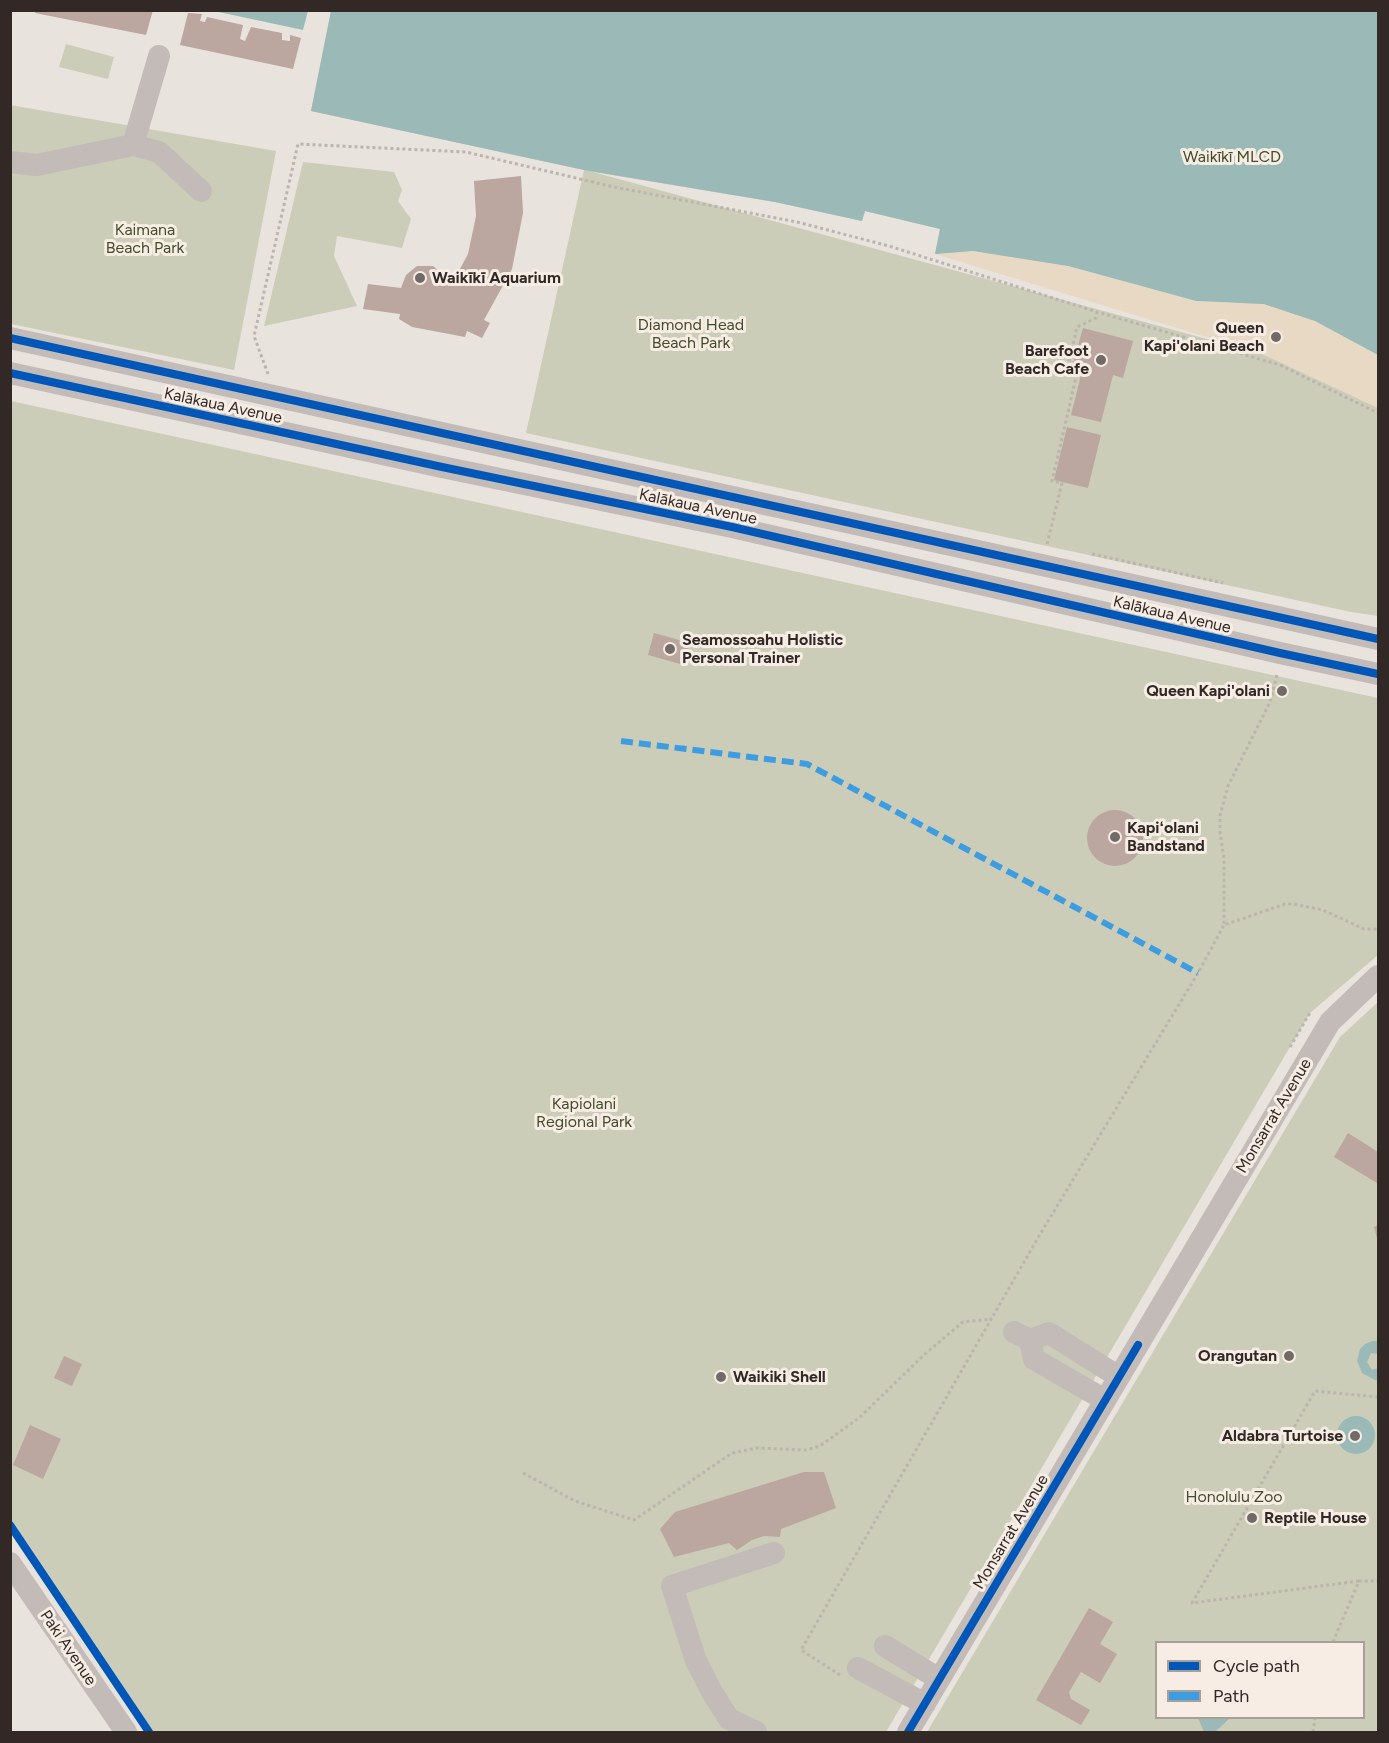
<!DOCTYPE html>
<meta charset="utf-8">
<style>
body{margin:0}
#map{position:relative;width:1389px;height:1743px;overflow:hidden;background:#e9e3dd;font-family:Figtree,sans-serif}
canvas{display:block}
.frame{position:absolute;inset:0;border:12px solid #322926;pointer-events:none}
.legend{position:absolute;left:1155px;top:1641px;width:210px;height:78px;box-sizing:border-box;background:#f7ede4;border:2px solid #a89f98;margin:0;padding:8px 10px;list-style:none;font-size:18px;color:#322926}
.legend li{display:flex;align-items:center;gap:12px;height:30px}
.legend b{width:30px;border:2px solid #a89f98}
</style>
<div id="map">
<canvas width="1389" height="1743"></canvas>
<div class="frame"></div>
<ul class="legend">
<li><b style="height:8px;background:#0057b8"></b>Cycle path</li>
<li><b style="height:8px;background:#3e9ce0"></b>Path</li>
</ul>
</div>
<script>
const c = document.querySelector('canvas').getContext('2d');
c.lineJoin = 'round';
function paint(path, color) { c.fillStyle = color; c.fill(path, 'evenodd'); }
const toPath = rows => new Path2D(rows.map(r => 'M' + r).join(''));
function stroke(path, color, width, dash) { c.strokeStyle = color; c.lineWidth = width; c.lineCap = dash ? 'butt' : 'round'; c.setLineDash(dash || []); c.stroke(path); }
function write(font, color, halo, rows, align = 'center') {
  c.font = font + ' Figtree,sans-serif'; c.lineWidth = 6; c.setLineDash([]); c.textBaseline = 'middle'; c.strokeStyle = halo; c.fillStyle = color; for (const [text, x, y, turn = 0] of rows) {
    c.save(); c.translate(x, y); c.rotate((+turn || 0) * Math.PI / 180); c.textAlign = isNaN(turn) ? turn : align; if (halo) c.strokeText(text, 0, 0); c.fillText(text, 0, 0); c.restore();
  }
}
const green = toPath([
 [331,11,1378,11,1378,355,1315,321,1068,266,973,251,935,254,940,229,865,211,862,221,775,202,593,172,1262,354,1378,399,1378,616,1351,612,526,433,584,170,311,111],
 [66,44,114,57,108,79,59,67],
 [10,105,276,151,234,370,11,324],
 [303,162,394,172,402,190,398,201,411,219,402,248,337,236,334,256,357,306,264,326],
 [11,401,1378,698,1378,955,1310,1013,886,1732,149,1732,11,1526],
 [1378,1002,1378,1732,927,1732,1340,1037],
 [1156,1642,1364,1642,1364,1718,1156,1718]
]);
const sand = toPath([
 [973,251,1067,266,1196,301,1264,304,1315,321,1378,355,1378,408,1262,354,935,254]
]);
const water = toPath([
 [214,11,308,11,303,30],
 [331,11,1378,11,1378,355,1315,321,1264,304,1196,301,1068,266,973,251,935,254,940,229,865,211,862,221,775,202,584,170,311,111],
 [1373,1341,1378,1341,1378,1354,1371,1353,1367,1362,1372,1370,1378,1368,1378,1380,1375,1380,1362,1373,1357,1361,1360,1349,1365,1344],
 '1337 1435a19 19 0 1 1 38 0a19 19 0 1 1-38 0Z',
 [1198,1718,1230,1718,1215,1732,1204,1732]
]);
const building = toPath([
 [36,10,153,10,146,35,35,13],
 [188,13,202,14,200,21,205,22,207,17,243,25,240,39,245,41,251,27,282,33,282,40,290,41,290,35,301,38,293,69,180,45],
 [521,176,523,213,512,269,484,320,490,323,482,338,467,331,465,337,412,327,399,319,400,314,363,309,368,284,401,288,406,275,417,266,433,266,453,282,468,254,476,216,474,181],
 [1083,328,1133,341,1123,378,1113,375,1101,422,1071,415,1083,367,1073,364],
 [1067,427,1101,435,1088,488,1054,480],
 [654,633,690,643,684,665,648,655],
 '1087 838a28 28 0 1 1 56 0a28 28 0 1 1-56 0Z',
 [1348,1133,1378,1152,1378,1181,1377,1183,1334,1157],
 [1378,1225,1378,1242,1374,1227],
 [64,1356,82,1364,72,1386,54,1378],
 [30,1425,61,1439,43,1479,13,1465],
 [804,1472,824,1472,836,1508,781,1529,780,1537,764,1536,752,1540,737,1550,729,1543,674,1557,660,1529,675,1512],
 [1089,1608,1113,1622,1100,1644,1117,1654,1100,1683,1081,1672,1069,1692,1071,1699,1090,1710,1081,1725,1036,1700]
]);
const path = toPath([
 [268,374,254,336,298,144,466,152,614,187,797,222,889,246,1097,312,1280,365,1378,413],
 [1047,544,1062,483,1052,481,1078,369,1068,367,1077,327,1096,318,1097,312],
 [1092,554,1223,583],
 [1277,675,1270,702,1228,786,1220,815,1220,832,1224,859,1224,925,1285,904,1293,904,1323,910,1364,929,1378,929],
 [1290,1047,1311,1011],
 [523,1473,575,1501,634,1520,732,1453,757,1448,806,1450,820,1446,859,1418,926,1353,963,1322,992,1319],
 [1359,1581,1192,1603,1315,1391,1378,1397],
 [1333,1642,1359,1581,1378,1581],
 [840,1675,801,1650,1039,1236,1198,973,1224,925],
 [1313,1732,1315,1718]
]);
const minor = toPath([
 [133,145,159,56],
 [10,162,37,165,133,145,159,152,201,191],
 [10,338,1378,639],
 [10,373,442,467,732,527,1280,653,1378,674],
 [1014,1332,1030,1340,1034,1359,1105,1400],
 [1030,1340,1049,1333,1119,1377],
 [10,1563,126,1732],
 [885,1646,939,1679],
 [858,1668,925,1704],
 [756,1732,729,1719,712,1692,696,1661,672,1586,774,1553],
 [908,1732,1330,1022,1378,976]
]);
const quiet = toPath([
 [621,741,807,764,1198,973]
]);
const cycleway = toPath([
 [10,338,1378,639],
 [10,373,442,467,732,527,1280,653,1378,674],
 [10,1525,149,1732],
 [908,1732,1138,1345]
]);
const markers = [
 [420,278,6,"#726a66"],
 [1276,337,6,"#726a66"],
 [1101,360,6,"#726a66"],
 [670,649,6,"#726a66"],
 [1282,691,6,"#726a66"],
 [1115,837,6,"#726a66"],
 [1289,1356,6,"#726a66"],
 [721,1377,6,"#726a66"],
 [1355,1436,6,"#726a66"],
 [1252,1518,6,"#726a66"]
];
const parkNames = [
 ["Waikīkī MLCD",1232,157],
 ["Kaimana",145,230],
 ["Beach Park",145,248],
 ["Diamond Head",691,325],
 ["Beach Park",691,343],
 ["Kapiolani",584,1104],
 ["Regional Park",584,1122],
 ["Honolulu Zoo",1234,1497]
];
const poiNames = [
 ["Waikīkī Aquarium",432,278],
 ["Queen",1264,328,"right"],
 ["Kapi'olani Beach",1264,346,"right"],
 ["Barefoot",1089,351,"right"],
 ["Beach Cafe",1089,369,"right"],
 ["Seamossoahu Holistic",682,640],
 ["Personal Trainer",682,658],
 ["Queen Kapi'olani",1270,691,"right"],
 ["Kapiʻolani",1127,828],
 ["Bandstand",1127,846],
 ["Orangutan",1277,1356,"right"],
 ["Waikiki Shell",733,1377],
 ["Aldabra Turtoise",1343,1436,"right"],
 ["Reptile House",1264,1518]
];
const streetNames = [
 ["Kalākaua Avenue",223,406,12],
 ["Kalākaua Avenue",698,507,12],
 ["Kalākaua Avenue",1172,615,13],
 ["Monsarrat Avenue",1274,1116,-59],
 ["Monsarrat Avenue",1011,1532,-59],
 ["Paki Avenue",68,1648,56]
];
paint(green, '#cbcdb8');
paint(sand, '#e8d9c5');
paint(water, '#9bbab7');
paint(building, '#bba6a0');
stroke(path, '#bbb4af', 3, [3, 3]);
stroke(minor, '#c2bbb7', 22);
stroke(quiet, '#3e9ce0', 6, [12, 6]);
stroke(cycleway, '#0057b8', 8);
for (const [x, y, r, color] of markers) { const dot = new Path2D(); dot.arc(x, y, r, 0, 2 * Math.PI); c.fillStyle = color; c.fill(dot); stroke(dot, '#f7ede4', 2); }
write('16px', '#434d2c', '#f7ede4', parkNames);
write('bold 16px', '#322926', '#f7ede4', poiNames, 'left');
write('16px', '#322926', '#f7ede4', streetNames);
</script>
